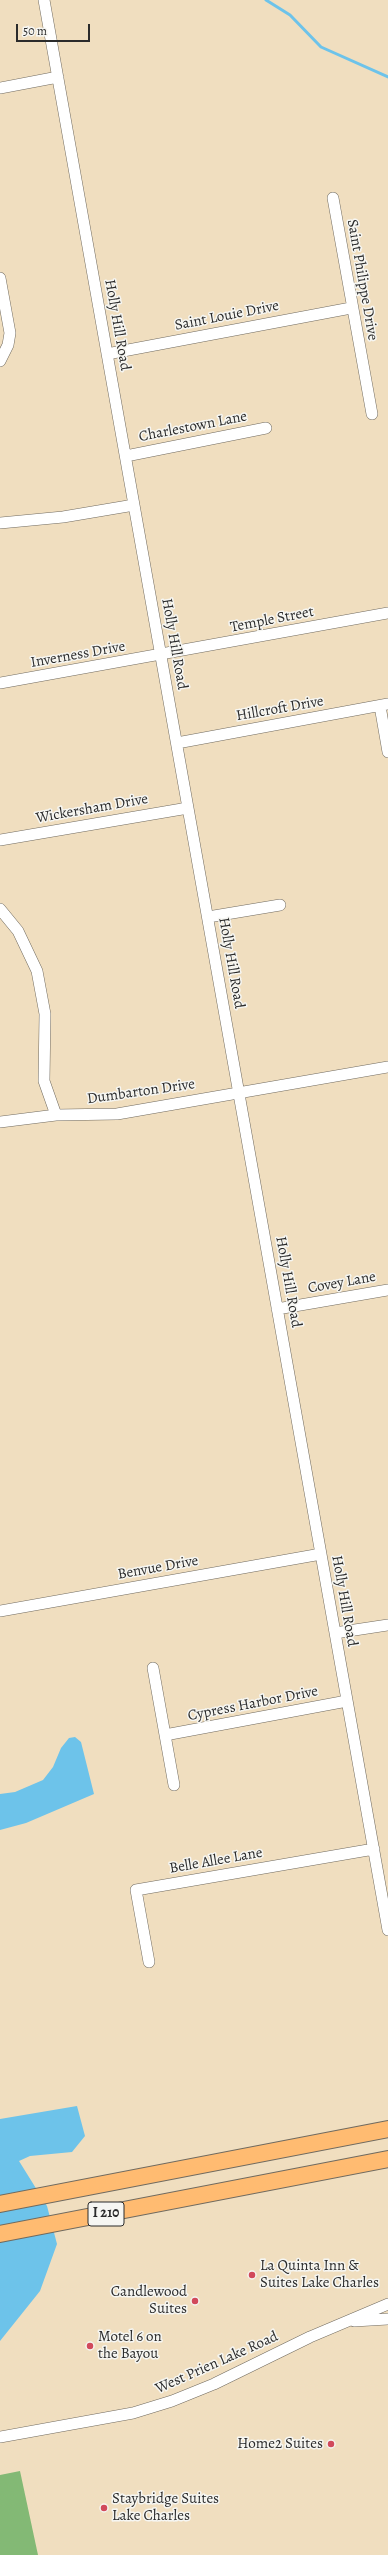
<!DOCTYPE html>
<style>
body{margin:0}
#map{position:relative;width:388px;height:2555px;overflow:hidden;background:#f0debf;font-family:Alegreya,serif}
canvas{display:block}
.scale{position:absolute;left:16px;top:24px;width:74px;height:18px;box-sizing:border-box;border:2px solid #2b2b2b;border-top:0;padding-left:5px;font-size:12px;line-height:14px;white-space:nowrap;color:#2b2b2b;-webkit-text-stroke:3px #f6f6f2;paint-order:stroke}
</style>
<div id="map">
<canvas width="388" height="2555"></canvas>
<div class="scale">50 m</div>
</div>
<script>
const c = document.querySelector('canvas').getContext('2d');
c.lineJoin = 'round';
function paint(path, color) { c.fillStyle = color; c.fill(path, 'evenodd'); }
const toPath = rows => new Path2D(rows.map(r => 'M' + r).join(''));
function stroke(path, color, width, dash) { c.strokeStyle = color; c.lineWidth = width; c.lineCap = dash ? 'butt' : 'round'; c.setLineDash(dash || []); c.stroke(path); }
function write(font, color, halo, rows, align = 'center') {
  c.font = font + ' Alegreya,serif'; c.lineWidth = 3; c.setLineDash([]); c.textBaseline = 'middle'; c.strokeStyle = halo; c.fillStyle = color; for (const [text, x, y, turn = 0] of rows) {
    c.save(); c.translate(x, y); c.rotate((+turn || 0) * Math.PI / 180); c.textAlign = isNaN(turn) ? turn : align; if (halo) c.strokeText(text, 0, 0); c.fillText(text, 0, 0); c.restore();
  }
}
const forest = toPath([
 [20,2471,38,2555,0,2555,0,2475]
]);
const water = toPath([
 [75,1737,81,1742,94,1794,26,1823,0,1830,0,1794,15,1792,43,1780,53,1767,61,1748,69,1738],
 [77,2106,85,2136,72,2152,30,2156,19,2161,47,2206,57,2244,40,2291,0,2341,0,2119]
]);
const stream = toPath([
 [266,0,290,15,321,47,388,77]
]);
const minor = toPath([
 [44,0,388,1930],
 [0,88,58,77],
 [333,198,372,414],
 [0,278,10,333,8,345,0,361],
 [107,354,351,308],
 [126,456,266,428],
 [0,523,63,517,134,505],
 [0,683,388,613],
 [380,706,388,752],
 [177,743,388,704],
 [0,840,188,808],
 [0,909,18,931,37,971,45,1014,44,1081,56,1115],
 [208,917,280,905],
 [0,1122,56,1115,117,1114,388,1067],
 [277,1309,388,1290],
 [0,1611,321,1554],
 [335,1633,388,1625],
 [153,1668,174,1785],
 [165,1735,347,1701],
 [149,1962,136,1890,374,1849],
 [354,2321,388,2319],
 [0,2437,133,2413,172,2401,214,2384,310,2337,388,2304]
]);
const highway = toPath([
 [0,2204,388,2129],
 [0,2234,388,2159]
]);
const markers = [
 [252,2275,4,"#d1495b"],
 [195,2301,4,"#d1495b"],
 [90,2346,4,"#d1495b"],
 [331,2444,4,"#d1495b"],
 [104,2508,4,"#d1495b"]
];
const shields = [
 [106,2214,36]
];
const shieldNames = [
 ["I 210",106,2214]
];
const streetNames = [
 ["Saint Philippe Drive",362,280,80],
 ["Saint Louie Drive",227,316,-11],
 ["Holly Hill Road",117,325,80],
 ["Charlestown Lane",193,427,-11],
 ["Temple Street",272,620,-11],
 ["Holly Hill Road",174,644,80],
 ["Inverness Drive",78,655,-10],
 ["Hillcroft Drive",280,709,-10],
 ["Wickersham Drive",92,809,-10],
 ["Holly Hill Road",231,963,80],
 ["Dumbarton Drive",141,1092,-8],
 ["Holly Hill Road",288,1282,80],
 ["Covey Lane",342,1283,-10],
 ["Benvue Drive",158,1568,-10],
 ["Holly Hill Road",344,1601,80],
 ["Cypress Harbor Drive",253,1704,-11],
 ["Belle Allee Lane",216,1861,-10],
 ["West Prien Lake Road",217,2363,-24]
];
const poiNames = [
 ["La Quinta Inn &",260,2266],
 ["Suites Lake Charles",260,2283],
 ["Candlewood",187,2292,"right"],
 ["Suites",187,2309,"right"],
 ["Motel 6 on",98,2337],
 ["the Bayou",98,2354],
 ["Home2 Suites",323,2444,"right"],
 ["Staybridge Suites",112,2499],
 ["Lake Charles",112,2516]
];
paint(forest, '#83b975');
paint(water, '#6dc3ea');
stroke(stream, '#6dc3ea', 3);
stroke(minor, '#706a5f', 12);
stroke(highway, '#706a5f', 18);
stroke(minor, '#fff', 11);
stroke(highway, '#ffbb71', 16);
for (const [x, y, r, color] of markers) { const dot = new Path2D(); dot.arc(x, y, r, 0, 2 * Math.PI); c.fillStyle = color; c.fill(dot); stroke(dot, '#f6f6f2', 1.5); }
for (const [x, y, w] of shields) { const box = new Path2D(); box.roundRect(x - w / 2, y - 12, w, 24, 3); c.fillStyle = '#f6f6f2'; c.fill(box); stroke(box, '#2b2b2b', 1); }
write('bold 14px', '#2b2b2b', null, shieldNames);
write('15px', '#2b2b2b', '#f6f6f2', streetNames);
write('15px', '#2b2b2b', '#f6f6f2', poiNames, 'left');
</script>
